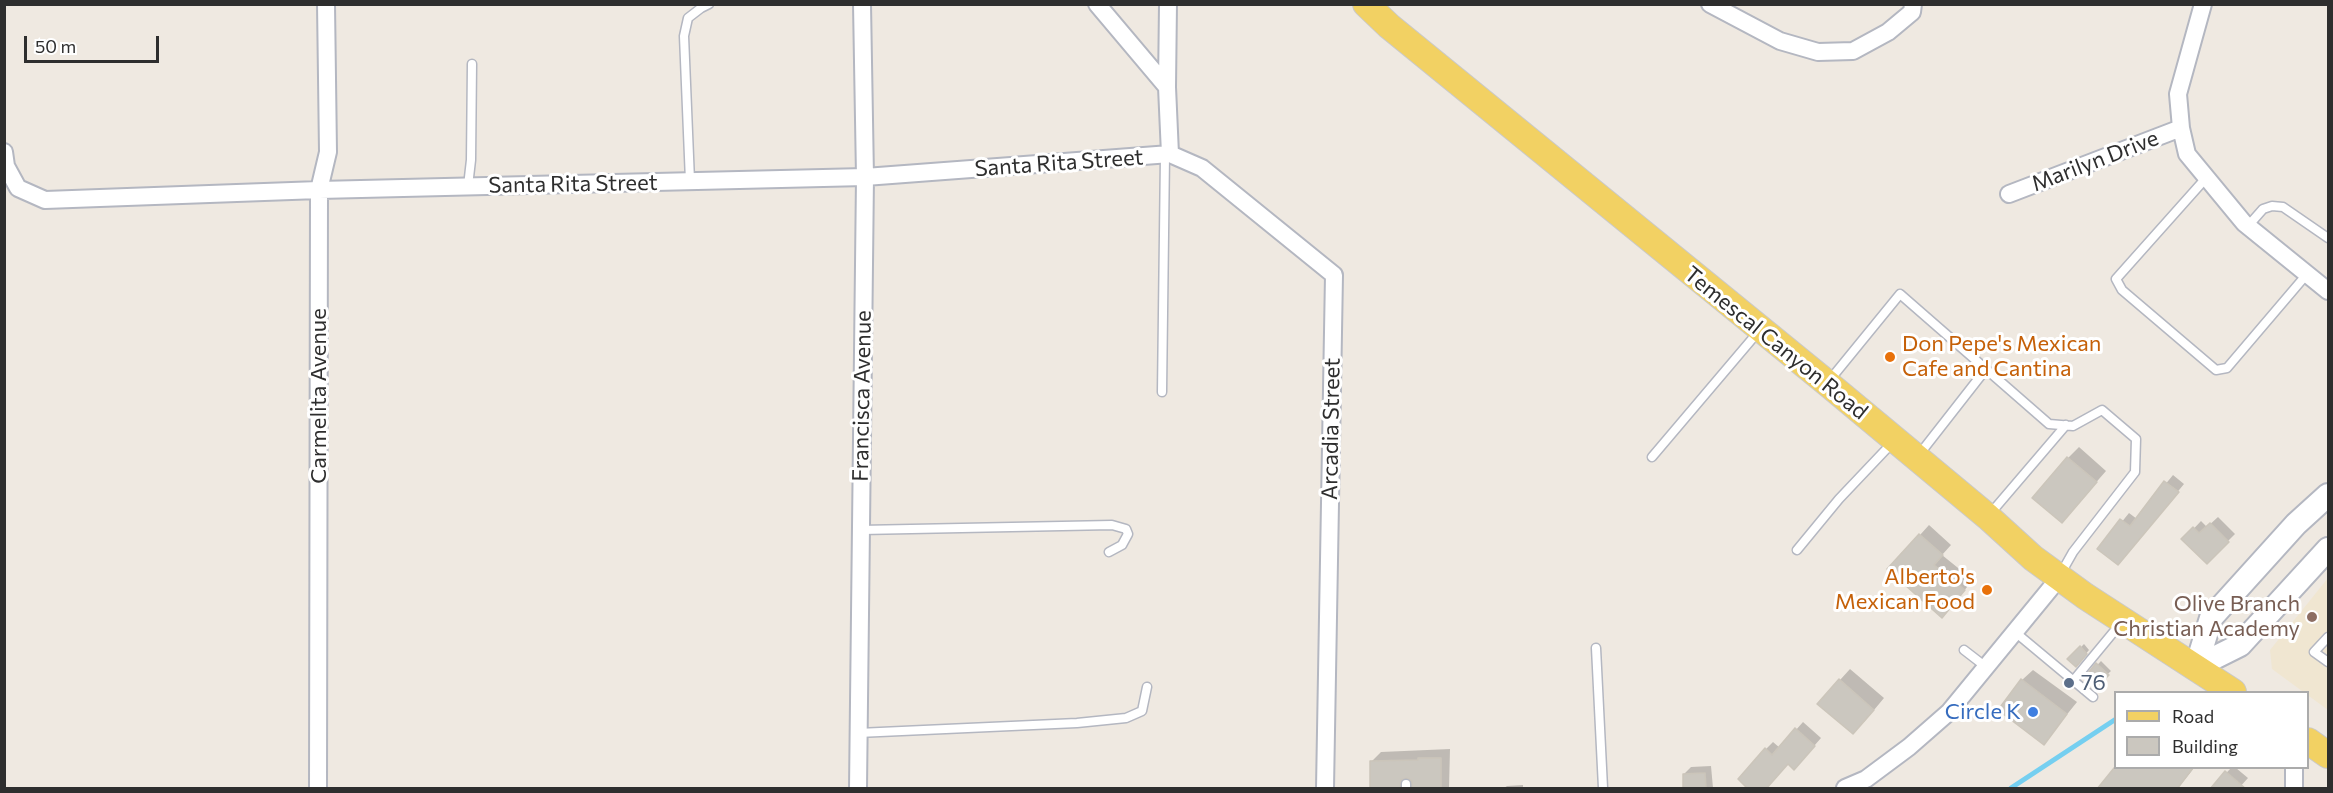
<!DOCTYPE html>
<style>
body{margin:0}
#map{position:relative;width:2333px;height:793px;overflow:hidden;background:#efe9e1;font-family:Commissioner,sans-serif}
canvas{display:block}
.frame{position:absolute;inset:0;border:6px solid #2e2e2e;pointer-events:none}
.legend{position:absolute;left:2114px;top:691px;width:195px;height:78px;box-sizing:border-box;background:#fff;border:2px solid #ababab;margin:0;padding:8px 10px;list-style:none;font-size:18px;color:#2e2e2e}
.legend li{display:flex;align-items:center;gap:12px;height:30px}
.legend b{width:30px;border:2px solid #ababab}
.scale{position:absolute;left:24px;top:36px;width:135px;height:27px;box-sizing:border-box;border:3px solid #2e2e2e;border-top:0;padding-left:8px;font-size:18px;line-height:21px;white-space:nowrap;color:#2e2e2e;-webkit-text-stroke:4px #fff;paint-order:stroke}
</style>
<div id="map">
<canvas width="2333" height="793"></canvas>
<div class="frame"></div>
<ul class="legend">
<li><b style="height:8px;background:#f2d163"></b>Road</li>
<li><b style="height:16px;background:#cbc7bf"></b>Building</li>
</ul>
<div class="scale">50 m</div>
</div>
<script>
const c = document.querySelector('canvas').getContext('2d');
c.lineJoin = 'round';
function paint(path, color) { c.fillStyle = color; c.fill(path, 'evenodd'); }
const toPath = rows => new Path2D(rows.map(r => 'M' + r).join(''));
function stroke(path, color, width, dash) { c.strokeStyle = color; c.lineWidth = width; c.lineCap = dash ? 'butt' : 'round'; c.setLineDash(dash || []); c.stroke(path); }
function write(font, color, halo, rows, align = 'center') {
  c.font = font + ' Commissioner,sans-serif'; c.lineWidth = 6; c.setLineDash([]); c.textBaseline = 'middle'; c.strokeStyle = halo; c.fillStyle = color; for (const [text, x, y, turn = 0] of rows) {
    c.save(); c.translate(x, y); c.rotate((+turn || 0) * Math.PI / 180); c.textAlign = isNaN(turn) ? turn : align; if (halo) c.strokeText(text, 0, 0); c.fillText(text, 0, 0); c.restore();
  }
}
const education = toPath([
 [2328,578,2328,710,2272,669,2270,650]
]);
const shadow = toPath([
 [2079,447,2106,471,2072,510,2068,458],
 [2173,475,2184,484,2125,556,2100,549,2129,513,2137,519],
 [2218,517,2235,534,2207,562,2184,539,2201,521,2207,527],
 [1929,525,1951,545,1942,555,1973,580,1951,606,1920,535],
 [2084,644,2089,650,2079,662,2069,659],
 [2101,661,2111,671,2096,685,2087,676],
 [1850,669,1884,698,1864,722,1840,680],
 [2033,670,2077,702,2044,743,2022,680],
 [1803,722,1821,738,1801,761,1788,763,1765,788,1766,749,1773,742,1780,748],
 [1450,749,1449,788,1371,788,1371,762,1381,752],
 [1711,766,1713,788,1685,788,1684,774,1691,767],
 [2116,768,2194,768,2178,788,2099,788],
 [2231,768,2236,768,2248,778,2239,788,2212,788],
 [1523,785,1523,788,1504,788,1507,786]
]);
const stream = toPath([
 [2011,788,2116,719]
]);
const building = toPath([
 [2067,457,2097,482,2062,523,2032,498,2067,457],
 [2164,481,2179,492,2118,565,2097,549,2120,519,2130,526,2164,481],
 [2210,523,2229,542,2207,564,2181,539,2193,527,2199,533,2210,523],
 [1919,534,1943,555,1934,565,1965,590,1942,618,1887,569,1919,534],
 [2080,646,2087,654,2076,667,2067,659,2080,646],
 [2096,663,2109,675,2096,688,2085,677,2096,663],
 [1839,679,1874,710,1853,734,1817,704,1839,679],
 [2021,679,2067,714,2044,745,1998,710,2021,679],
 [1795,728,1815,746,1794,770,1788,764,1766,789,1748,789,1738,779,1765,748,1772,755,1795,728],
 [1418,758,1441,758,1441,789,1412,789,1412,781,1407,778,1401,780,1400,789,1370,789,1370,761,1418,760,1418,758],
 [2114,768,2193,768,2177,789,2097,789,2114,768],
 [2225,771,2246,789,2210,789,2225,771],
 [1705,773,1706,789,1683,789,1683,774,1705,773]
]);
const lane = toPath([
 [2206,178,2116,279,2122,290,2216,370,2227,368,2307,274],
 [690,181,684,36,688,18,701,8,709,4],
 [468,186,471,160,472,64],
 [2248,226,2263,209,2272,206,2283,207,2328,238],
 [1829,381,1900,294,2049,424,2073,426,2102,410,2136,439,2135,472,2073,552,2060,575],
 [1162,392,1165,155],
 [1918,456,1986,369],
 [1652,457,1758,332],
 [1990,514,2066,425],
 [861,530,1112,525,1126,529,1128,534,1122,545,1109,552],
 [1797,550,1839,499,1894,441],
 [2015,632,2093,697],
 [2328,637,2314,652,2328,662],
 [1596,648,1603,788],
 [1964,650,1986,667],
 [2073,681,2121,623],
 [858,733,1077,723,1126,718,1142,711,1147,687],
 [1406,788,1406,784]
]);
const street = toPath([
 [1097,4,1167,87],
 [1168,4,1167,87,1170,154],
 [1710,4,1780,41,1818,52,1853,51,1888,32,1912,12,1913,4],
 [2203,4,2178,94,2181,128,2187,154,2244,223,2328,291],
 [4,152,6,166,18,188,45,200,319,190,865,177,1170,154],
 [1170,154,1202,168,1334,275,1325,788],
 [2009,194,2181,128],
 [2294,768,2294,788],
 [318,788,319,190,328,152,326,4],
 [858,788,865,177,862,4],
 [1845,788,1866,779,1909,747,1949,712,2059,578]
]);
const secondary = toPath([
 [2196,667,2211,618,2296,524,2328,495],
 [2196,667,2240,645,2328,549]
]);
const primary = toPath([
 [1366,4,1389,26,1827,383,1988,517,2033,558,2085,596,2233,692],
 [2308,741,2328,755]
]);
const markers = [
 [1890,357,6,"#e8710a"],
 [1987,590,6,"#e8710a"],
 [2312,617,6,"#8d6e63"],
 [2069,683,6,"#5c6f8a"],
 [2033,712,6,"#3f7fe0"]
];
const streetNames = [
 ["Marilyn Drive",2095,161,-21],
 ["Santa Rita Street",1059,163,-4],
 ["Santa Rita Street",573,184,-1],
 ["Temescal Canyon Road",1776,343,39],
 ["Carmelita Avenue",319,396,-90],
 ["Francisca Avenue",862,396,-89],
 ["Arcadia Street",1331,429,-89]
];
const foodNames = [
 ["Don Pepe's Mexican",1902,344],
 ["Cafe and Cantina",1902,369],
 ["Alberto's",1975,577,"right"],
 ["Mexican Food",1975,602,"right"]
];
const educationNames = [
 ["Olive Branch",2300,604],
 ["Christian Academy",2300,629]
];
const serviceNames = [
 ["76",2081,683]
];
const shopNames = [
 ["Circle K",2021,712]
];
paint(education, '#f0e6d1');
paint(shadow, '#0003');
stroke(stream, '#75cff0', 5);
paint(building, '#cbc7bf');
stroke(building, '#cbc5ba', 1.5);
stroke(lane, '#b4b7c1', 11);
stroke(street, '#b4b7c1', 20);
stroke(secondary, '#b4b7c1', 26);
stroke(primary, '#c9c9c9', 28);
stroke(lane, '#fff', 8);
stroke(street, '#fff', 16);
stroke(secondary, '#fff', 22);
stroke(primary, '#f2d163', 26);
for (const [x, y, r, color] of markers) { const dot = new Path2D(); dot.arc(x, y, r, 0, 2 * Math.PI); c.fillStyle = color; c.fill(dot); stroke(dot, '#fff', 2); }
write('22px', '#2e2e2e', '#fff', streetNames);
write('22px', '#c56008', '#fff', foodNames, 'left');
write('22px', '#785e54', '#fff', educationNames, 'right');
write('22px', '#4e5e75', '#fff', serviceNames, 'left');
write('22px', '#366cbe', '#fff', shopNames, 'right');
</script>
